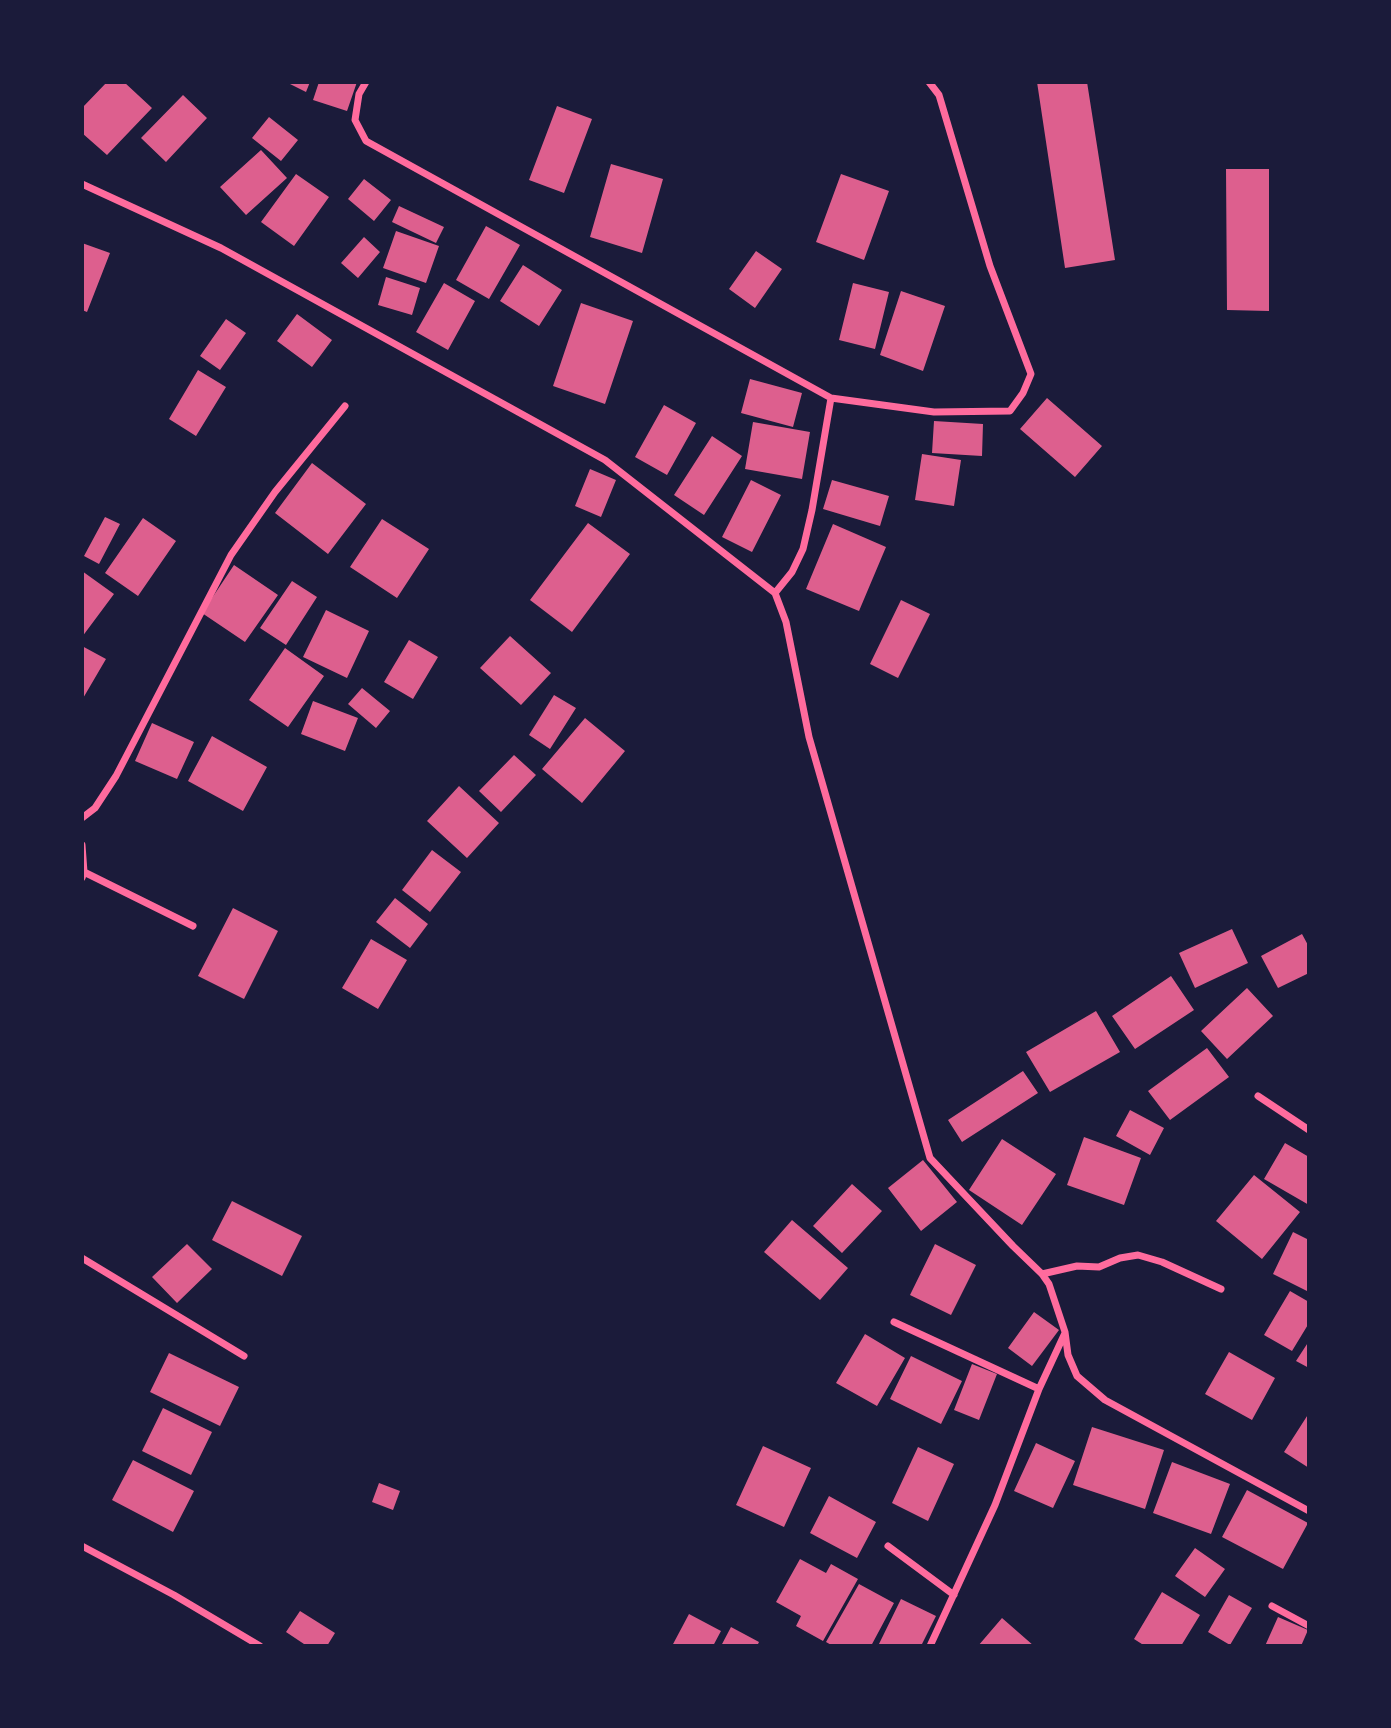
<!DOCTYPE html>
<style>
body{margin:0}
#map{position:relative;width:1391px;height:1728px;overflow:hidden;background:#1b1b3a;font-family:"PT Serif",serif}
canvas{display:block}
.frame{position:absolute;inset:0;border:84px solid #1b1b3a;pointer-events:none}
</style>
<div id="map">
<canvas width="1391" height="1728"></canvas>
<div class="frame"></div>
</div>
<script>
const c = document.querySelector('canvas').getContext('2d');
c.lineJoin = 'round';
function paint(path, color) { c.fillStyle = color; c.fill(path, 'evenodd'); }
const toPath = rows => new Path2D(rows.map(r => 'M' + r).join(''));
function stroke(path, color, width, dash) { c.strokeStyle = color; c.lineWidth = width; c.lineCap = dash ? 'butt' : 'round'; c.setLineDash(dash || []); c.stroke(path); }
const building = toPath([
 [107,82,124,82,152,108,107,155,82,133,82,108],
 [286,82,310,82,306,92],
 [319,82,357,82,347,111,313,100],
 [1037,82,1087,82,1115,260,1065,268],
 [183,95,207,118,166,162,141,138],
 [557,106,592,119,564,193,529,180],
 [269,117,298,140,281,161,252,138],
 [261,150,287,178,246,215,220,187],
 [611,164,663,179,642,253,590,237],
 [1226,169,1269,169,1269,311,1227,310],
 [296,174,329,197,294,246,261,222],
 [841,174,889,191,864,260,816,242],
 [364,179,391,200,374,221,348,199],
 [399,206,444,227,436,243,392,222],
 [486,226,520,245,489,299,456,280],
 [396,231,439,246,426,283,383,268],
 [364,237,380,252,358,278,341,263],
 [82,243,110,253,87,312,82,310],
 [756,251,782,269,755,308,729,289],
 [523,265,562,290,539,326,500,301],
 [386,277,420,288,412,315,378,305],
 [444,283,475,301,448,350,416,332],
 [853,283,889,292,875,349,839,340],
 [901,291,945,306,923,371,880,355],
 [581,303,633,321,605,404,553,386],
 [297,314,332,340,312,367,277,341],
 [226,319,246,333,220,370,200,356],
 [198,370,226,387,196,436,169,419],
 [750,379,802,393,793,427,741,413],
 [1047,398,1102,446,1075,477,1020,429],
 [664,405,696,423,667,475,635,457],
 [934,421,983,424,982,456,932,453],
 [753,422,810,432,802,479,745,469],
 [712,436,742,456,704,515,674,495],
 [922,454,961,460,954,506,915,500],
 [312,463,366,504,328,554,275,513],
 [590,469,616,480,601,517,575,506],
 [751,480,781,495,752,552,722,537],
 [832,480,889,496,880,526,823,509],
 [105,517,120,524,99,564,84,556],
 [143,518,176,541,138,596,105,573],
 [382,519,429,549,397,598,350,567],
 [588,523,630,554,572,632,530,600],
 [833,524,886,547,859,611,806,589],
 [234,565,278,595,245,642,202,613],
 [82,571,114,594,82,637],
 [292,581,317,597,286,645,260,628],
 [901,600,930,614,898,678,870,664],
 [326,610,369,631,347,678,303,657],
 [510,636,551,673,521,705,480,668],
 [409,640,438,657,413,699,384,682],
 [82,646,106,659,82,700],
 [285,648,324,676,288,727,249,700],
 [362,688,390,711,376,728,348,704],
 [554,695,576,708,550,749,529,735],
 [313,701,358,718,345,751,301,734],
 [585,718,625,751,582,803,542,769],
 [152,723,194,742,177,779,135,761],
 [212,736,267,767,243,811,188,781],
 [514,755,536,775,501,812,479,791],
 [459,786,499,823,467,858,427,821],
 [432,850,461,872,430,912,402,890],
 [395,898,428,924,410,948,376,922],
 [233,908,278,931,244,999,198,976],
 [1232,929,1248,963,1195,988,1179,953],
 [1302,934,1309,947,1309,973,1278,988,1261,956],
 [371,939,407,960,378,1009,342,988],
 [1171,976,1194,1010,1135,1049,1112,1016],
 [1247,988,1273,1016,1227,1059,1201,1031],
 [1096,1011,1120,1052,1050,1092,1026,1052],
 [1207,1048,1229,1077,1170,1120,1148,1091],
 [1023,1071,1038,1093,962,1142,948,1120],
 [1130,1110,1164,1128,1150,1155,1116,1136],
 [1084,1137,1141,1158,1124,1205,1067,1185],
 [1002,1139,1056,1174,1022,1225,969,1190],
 [1285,1143,1309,1157,1309,1205,1264,1179],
 [923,1160,957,1202,921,1231,888,1188],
 [1254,1175,1300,1212,1262,1259,1216,1221],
 [852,1184,882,1211,842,1253,813,1226],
 [232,1201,302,1236,282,1276,212,1240],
 [792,1220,848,1268,820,1300,764,1252],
 [1293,1232,1309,1240,1309,1292,1273,1274],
 [187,1244,212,1269,177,1303,152,1277],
 [935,1244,976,1265,951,1315,910,1295],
 [1290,1291,1309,1302,1309,1323,1292,1351,1264,1335],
 [1034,1312,1059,1330,1032,1366,1008,1348],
 [865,1334,905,1358,877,1406,836,1383],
 [1309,1341,1309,1368,1296,1361],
 [1229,1352,1275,1378,1252,1420,1205,1394],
 [169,1353,239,1387,220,1426,150,1392],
 [911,1356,962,1381,941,1424,890,1399],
 [972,1364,997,1374,979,1420,954,1410],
 [163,1408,212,1432,191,1475,142,1451],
 [1309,1413,1309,1468,1284,1452],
 [1092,1427,1164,1450,1145,1509,1073,1485],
 [1036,1443,1075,1461,1053,1508,1014,1491],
 [763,1446,811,1468,784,1527,736,1505],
 [918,1447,954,1464,928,1521,892,1503],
 [133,1460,194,1491,173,1532,112,1500],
 [1172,1462,1230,1484,1211,1534,1153,1513],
 [379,1483,400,1491,393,1510,372,1502],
 [1247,1490,1308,1523,1283,1569,1222,1537],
 [829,1496,876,1522,857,1558,810,1533],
 [1195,1548,1225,1569,1205,1597,1175,1576],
 [800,1559,826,1573,831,1564,858,1579,823,1641,796,1626,801,1616,776,1602],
 [859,1584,894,1603,871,1646,833,1646,826,1642],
 [1162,1592,1200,1615,1181,1646,1145,1646,1134,1639],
 [1229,1595,1252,1608,1230,1645,1208,1632],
 [901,1599,936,1616,921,1646,878,1646],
 [300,1611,335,1633,327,1646,307,1646,286,1632],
 [689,1614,721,1631,713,1646,672,1646],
 [1278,1617,1308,1630,1301,1646,1265,1646],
 [1002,1618,1034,1646,978,1646],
 [731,1627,759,1642,757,1646,721,1646]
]);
const minor = toPath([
 [366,82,359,94,355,120,366,141,831,398,934,412,1010,411,1023,393,1031,374,990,266,939,95,929,82],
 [82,184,221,248,605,460,775,593,786,622,809,737,930,1158,1013,1246,1042,1274,1049,1284,1065,1332,1068,1355,1077,1376,1105,1400,1309,1511],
 [775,593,792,572,803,549,812,510,831,398],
 [82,818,95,808,116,776,231,555,275,492,345,406],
 [82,845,84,872,82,878],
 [84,872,193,926],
 [1258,1096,1309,1130],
 [82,1258,244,1356],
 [1042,1274,1077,1266,1099,1267,1120,1258,1138,1255,1162,1262,1221,1289],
 [894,1322,1039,1389],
 [82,1546,174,1595,260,1646],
 [888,1546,954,1595],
 [1272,1606,1309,1626],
 [930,1646,995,1505,1039,1389,1065,1333]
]);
paint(building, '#dd5f8e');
stroke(minor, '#ff6b9d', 7);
</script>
